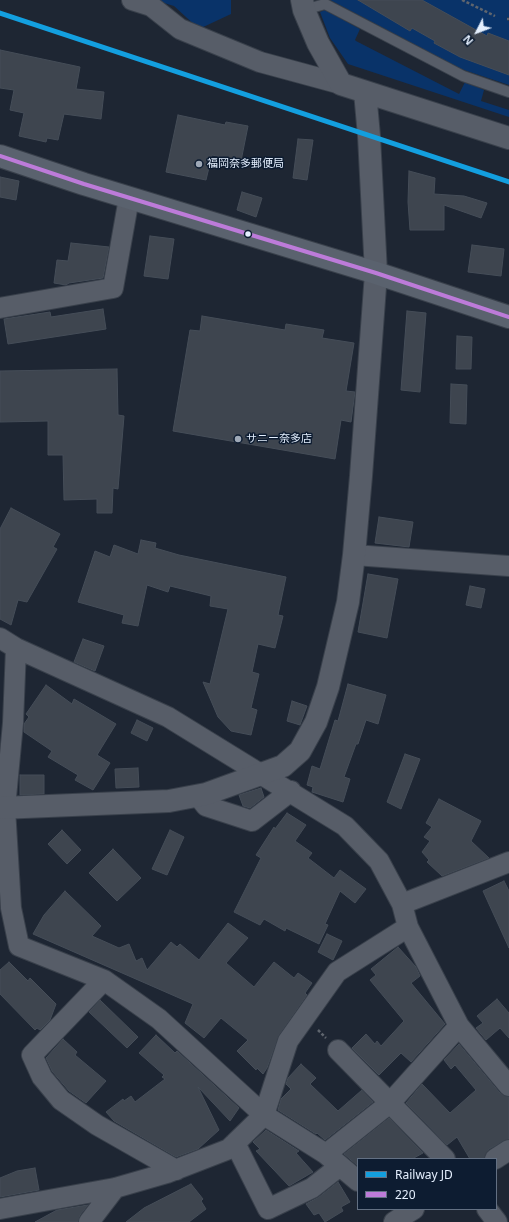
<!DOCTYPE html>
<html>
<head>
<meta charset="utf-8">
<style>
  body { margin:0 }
  #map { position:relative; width:509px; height:1222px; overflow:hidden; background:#1e2633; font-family:"Noto Sans",sans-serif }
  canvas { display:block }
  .legend { position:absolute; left:357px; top:1158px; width:140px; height:52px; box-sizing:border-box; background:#0d1c31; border:1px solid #637083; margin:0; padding:5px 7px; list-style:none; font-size:12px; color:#e4effe }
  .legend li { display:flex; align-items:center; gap:8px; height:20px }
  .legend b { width:20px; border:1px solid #637083 }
  .north { position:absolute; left:457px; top:12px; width:40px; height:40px; -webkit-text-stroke:3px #0d1c31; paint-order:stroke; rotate:228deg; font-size:11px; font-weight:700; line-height:16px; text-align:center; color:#e4effe }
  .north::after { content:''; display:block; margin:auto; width:14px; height:18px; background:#e4effe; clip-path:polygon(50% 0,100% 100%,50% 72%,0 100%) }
</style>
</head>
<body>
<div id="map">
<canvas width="509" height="1222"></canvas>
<ul class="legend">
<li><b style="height:5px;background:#139fdf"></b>Railway JD</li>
<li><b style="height:5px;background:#bd7bd9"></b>220</li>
</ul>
<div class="north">N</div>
</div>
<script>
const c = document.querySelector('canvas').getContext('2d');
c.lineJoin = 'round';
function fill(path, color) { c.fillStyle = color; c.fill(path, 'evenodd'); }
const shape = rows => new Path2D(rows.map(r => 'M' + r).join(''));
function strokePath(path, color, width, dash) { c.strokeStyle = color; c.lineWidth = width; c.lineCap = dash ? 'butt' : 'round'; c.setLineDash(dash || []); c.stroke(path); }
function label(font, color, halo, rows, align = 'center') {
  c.font = font + ' "Noto Sans","Noto Sans JP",sans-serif'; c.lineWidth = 3; c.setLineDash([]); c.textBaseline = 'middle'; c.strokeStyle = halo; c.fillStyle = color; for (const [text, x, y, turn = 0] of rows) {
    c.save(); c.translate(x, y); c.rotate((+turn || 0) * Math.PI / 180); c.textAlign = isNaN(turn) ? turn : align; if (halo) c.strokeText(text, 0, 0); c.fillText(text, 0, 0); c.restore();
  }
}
const green = shape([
  [154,0,231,0,231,14,199,29,174,6],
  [330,0,509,0,509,18,507,17,507,20,509,21,509,85,461,69],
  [325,10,360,29,355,40,356,41,459,94,465,82,484,90,481,101,509,110,509,117,348,64,330,38,320,12]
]);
const building = shape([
  [358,0,422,0,487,36,488,33,509,41,509,75,460,57,434,43,435,41,412,28,410,31,358,0],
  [0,50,80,67,76,89,104,92,101,119,64,114,58,140,47,138,46,142,19,136,24,113,10,110,14,90,0,88,0,50],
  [178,115,225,125,226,122,248,126,241,161,212,155,206,180,166,172,178,115],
  [298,139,313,140,307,180,293,178,298,139],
  [409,171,435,178,434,194,464,196,487,203,481,218,444,205,444,230,410,230,408,202,409,171],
  [0,177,19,181,16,200,0,197,0,177],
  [242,192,262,198,256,217,237,210,242,192],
  [150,236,174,239,168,279,144,276,150,236],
  [71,243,109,247,103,278,69,283,66,285,54,283,57,260,68,261,71,243],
  [472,245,504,249,501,276,468,272,472,245],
  [103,309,106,329,8,344,4,319,50,312,51,317,103,309],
  [407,311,426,313,420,392,401,390,407,311],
  [202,316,285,330,286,324,324,330,322,338,354,343,346,391,355,392,351,422,341,420,335,459,173,431,190,330,200,331,202,316],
  [457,336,472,337,471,369,456,369,457,336],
  [117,369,118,415,124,416,118,489,113,488,112,513,97,513,97,499,64,500,63,455,48,455,48,421,0,422,0,371,117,369],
  [451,384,467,385,466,424,450,423,451,384],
  [11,508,60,534,53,547,57,549,27,602,18,600,11,625,0,619,0,529,11,508],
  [379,517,413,522,409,547,375,543,379,517],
  [141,540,156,543,155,548,179,555,286,577,278,615,283,616,275,648,258,644,252,672,259,674,251,708,257,710,251,735,231,731,218,717,203,682,210,684,228,609,210,606,211,596,170,586,168,592,147,585,138,626,122,623,124,615,78,602,95,551,110,557,114,545,138,554,141,540],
  [368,574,398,579,387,638,358,632,368,574],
  [470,586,485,589,481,608,466,605,470,586],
  [83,639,104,646,95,671,74,662,83,639],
  [348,684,386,695,378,724,366,720,358,744,356,744,344,777,350,779,343,802,312,792,313,787,307,785,312,766,320,769,335,720,338,721,348,684],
  [46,685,72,704,74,699,116,724,97,755,110,763,93,790,75,780,78,775,48,757,52,751,24,732,24,724,29,717,26,714,46,685],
  [292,701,307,706,300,725,287,721,292,701],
  [137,720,153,728,147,741,131,733,137,720],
  [405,754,420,759,401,809,387,802,405,754],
  [138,768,139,787,116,788,115,769,138,768],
  [20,775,44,775,44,794,20,795,20,775],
  [261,788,264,797,250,808,243,806,239,795,261,788],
  [439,799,481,821,471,841,489,858,442,876,427,862,429,860,422,852,430,841,424,837,432,827,426,823,439,799],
  [287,813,306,825,295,841,312,853,308,858,334,878,340,870,366,889,355,903,340,891,325,924,328,925,319,944,286,928,285,931,264,919,260,925,234,912,261,858,256,855,274,827,275,829,287,813],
  [62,830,81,850,67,864,48,844,62,830],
  [170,830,184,837,167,875,152,869,170,830],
  [113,849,141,878,117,901,89,873,113,849],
  [504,881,509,891,509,948,483,891,504,881],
  [65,891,101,926,92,936,119,948,129,944,136,961,142,958,147,970,171,942,177,947,180,944,199,960,228,923,248,938,226,963,254,987,274,962,294,978,298,973,312,983,305,993,307,995,279,1035,267,1068,263,1074,257,1068,256,1070,237,1051,248,1040,221,1018,204,1038,185,1023,193,1004,33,934,44,915,65,891],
  [327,934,342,941,333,960,318,952,327,934],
  [398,947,416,967,420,976,411,983,445,1024,411,1062,401,1053,379,1075,352,1048,366,1034,375,1044,377,1041,381,1046,404,1021,370,980,376,975,371,969,398,947],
  [9,962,28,981,30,978,56,1004,50,1020,40,1030,37,1028,35,1030,0,994,0,970,9,962],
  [497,999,509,1013,509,1038,500,1028,486,1040,476,1028,483,1023,477,1016,497,999],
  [100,1000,138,1037,127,1048,89,1012,100,1000],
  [156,1035,175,1053,177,1051,239,1108,230,1121,198,1087,219,1130,198,1149,176,1157,114,1121,106,1112,123,1099,124,1101,131,1096,135,1102,165,1079,162,1077,164,1075,139,1053,156,1035],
  [63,1039,77,1052,75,1055,106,1081,86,1103,69,1091,52,1071,46,1058,63,1039],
  [459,1044,500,1093,509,1097,509,1139,489,1149,484,1159,470,1159,457,1137,447,1145,406,1103,422,1084,450,1113,476,1090,455,1065,451,1069,444,1060,459,1044],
  [301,1064,316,1078,310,1084,338,1111,362,1090,373,1102,325,1140,317,1133,316,1134,278,1110,281,1099,291,1089,286,1084,288,1078,301,1064],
  [389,1118,423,1153,412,1159,358,1159,358,1166,344,1154,389,1118],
  [266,1130,299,1151,296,1153,313,1172,289,1186,256,1151,260,1149,253,1142,266,1130],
  [35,1168,39,1190,0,1197,0,1178,17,1171,35,1168],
  [338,1182,350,1202,341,1207,343,1211,325,1222,319,1213,314,1215,306,1204,319,1197,338,1182],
  [191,1184,203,1199,201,1201,206,1209,189,1222,126,1222,144,1208,191,1184],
  [88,1205,80,1215,78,1222,35,1222,57,1210,88,1205]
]);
const path = shape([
  [462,0,495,16],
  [507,19,509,19],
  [318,1030,326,1038]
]);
const lane = shape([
  [304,10,325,4,463,76,509,92]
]);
const street = shape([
  [132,0,151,6,180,29,260,62,341,84],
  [0,308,113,288,129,198],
  [354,555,509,566],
  [0,638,16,648,168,717,345,826,379,861,402,904,408,927,459,1026,509,1086],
  [16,648,13,723,5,808,11,908,19,946,104,980,159,1019,264,1115,326,1154,358,1181],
  [198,796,206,806,252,821,291,791],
  [402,904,509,862],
  [104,980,32,1055,42,1077,61,1100,97,1125,176,1170],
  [338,1050,445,1159],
  [235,1143,268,1209,312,1188,340,1166],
  [326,1154,390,1103,459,1026],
  [495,1159,509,1150],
  [0,1209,115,1188,167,1173,229,1149,264,1115,288,1041,337,972,408,927],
  [487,1209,497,1222],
  [89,1222,115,1188],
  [394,1222,414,1209]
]);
const secondary = shape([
  [302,0,304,10,318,43,341,84,509,138],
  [0,808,169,801,206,794,283,766,300,751,316,722,328,687,348,602,354,555,361,476,376,273,369,136,365,92]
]);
const primary = shape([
  [0,156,84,184,376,273,509,317]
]);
const bus1 = shape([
  [0,156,84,184,376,273,509,317]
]);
const rail1 = shape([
  [0,13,509,182]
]);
const markers = [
  [199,164,4,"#9fa9b7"],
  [248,234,3.5,"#e4effe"],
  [238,439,4,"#9fa9b7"]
];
const poiNames = [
  ["福岡奈多郵便局",207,164],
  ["サニー奈多店",246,439]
];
fill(green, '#093369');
fill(building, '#3e454f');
strokePath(building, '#454d58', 1);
strokePath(lane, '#39404b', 12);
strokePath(street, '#39404b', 22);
strokePath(secondary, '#39404b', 24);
strokePath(primary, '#39404b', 24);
strokePath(path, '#5f656e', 2.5, [3, 2]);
strokePath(lane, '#575d68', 10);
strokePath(street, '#575d68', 20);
strokePath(secondary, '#575d68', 22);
strokePath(primary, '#5a626e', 22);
strokePath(bus1, '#bd7bd9', 4);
strokePath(rail1, '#139fdf', 5);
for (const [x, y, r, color] of markers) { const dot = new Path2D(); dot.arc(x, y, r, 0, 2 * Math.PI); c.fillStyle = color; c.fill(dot); strokePath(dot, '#0d1c31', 1.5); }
label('11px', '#e4effe', '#0d1c31', poiNames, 'left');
</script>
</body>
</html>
